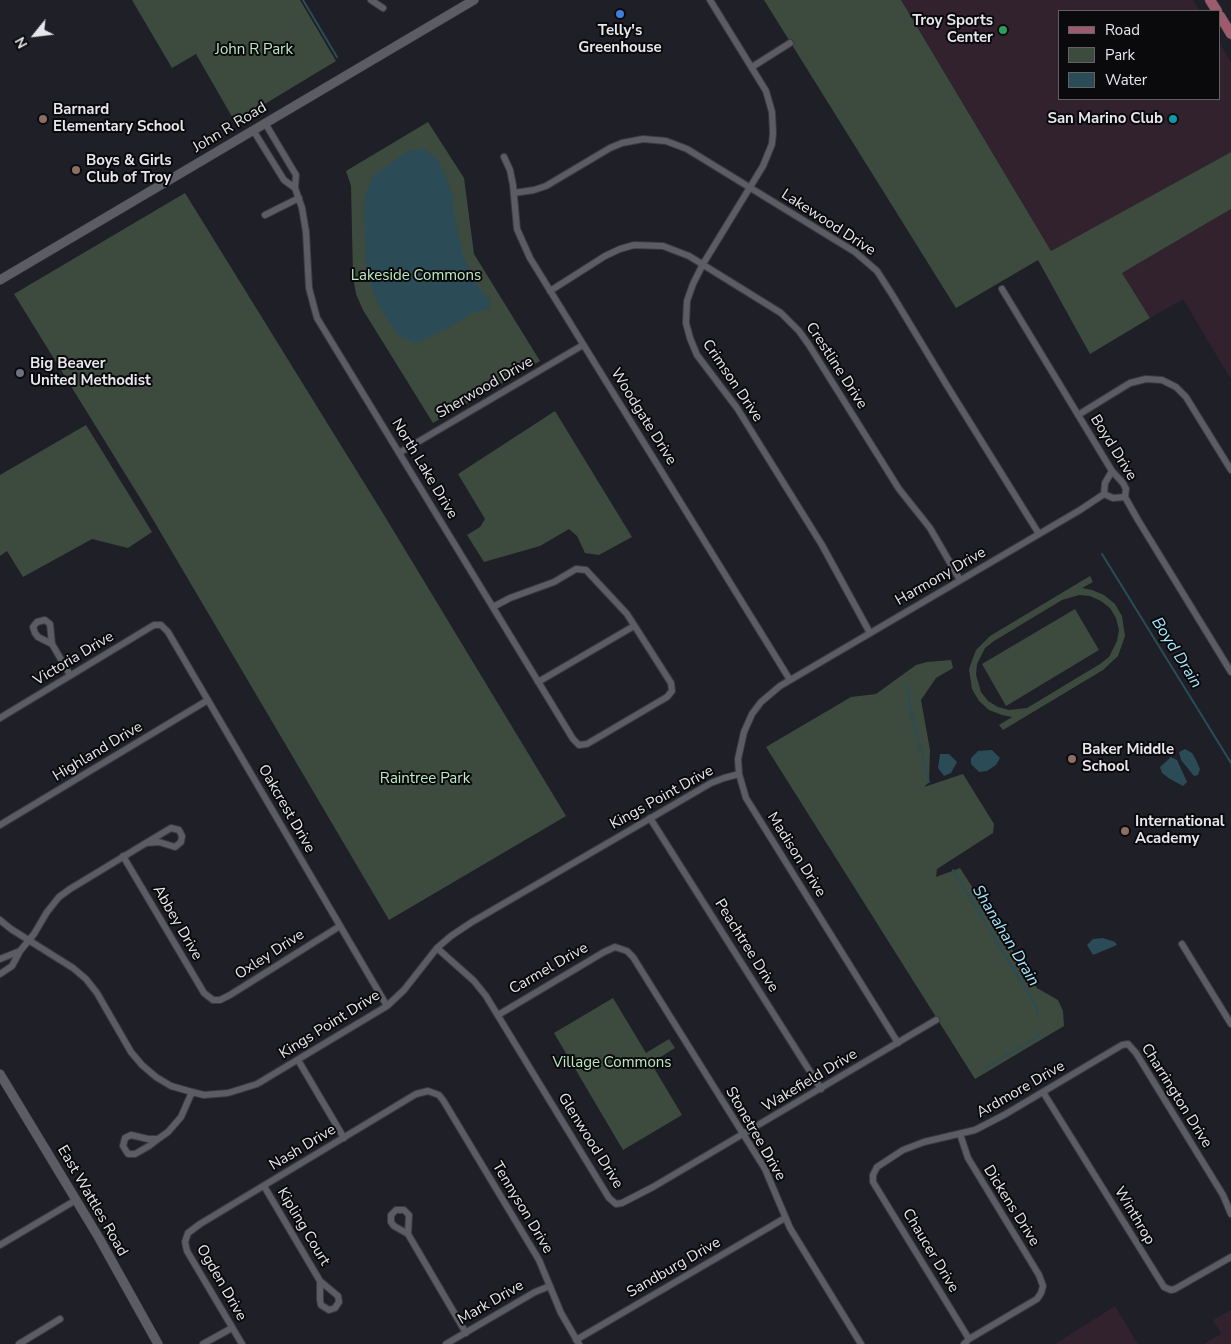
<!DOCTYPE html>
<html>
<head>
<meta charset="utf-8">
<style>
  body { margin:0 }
  #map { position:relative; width:1231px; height:1344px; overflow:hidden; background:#1f1f27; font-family:"Nunito Sans",sans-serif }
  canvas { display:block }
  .legend { position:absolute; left:1058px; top:10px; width:162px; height:90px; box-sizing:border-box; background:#0a0a0d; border:1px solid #626266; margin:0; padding:6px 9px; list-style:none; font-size:15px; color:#e6e6eb }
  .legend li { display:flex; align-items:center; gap:10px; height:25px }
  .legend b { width:25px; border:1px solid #626266 }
  .north { position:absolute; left:10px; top:10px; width:50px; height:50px; -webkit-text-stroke:4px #0a0a0d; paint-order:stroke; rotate:241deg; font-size:14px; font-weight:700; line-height:20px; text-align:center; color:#e6e6eb }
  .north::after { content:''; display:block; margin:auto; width:18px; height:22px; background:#e6e6eb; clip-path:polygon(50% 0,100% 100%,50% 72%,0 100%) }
</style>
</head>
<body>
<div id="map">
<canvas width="1231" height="1344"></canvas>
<ul class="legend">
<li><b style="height:6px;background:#9d5b6e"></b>Road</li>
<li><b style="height:14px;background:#3d4b3e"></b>Park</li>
<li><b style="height:14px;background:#2b4c56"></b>Water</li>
</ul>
<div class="north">N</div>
</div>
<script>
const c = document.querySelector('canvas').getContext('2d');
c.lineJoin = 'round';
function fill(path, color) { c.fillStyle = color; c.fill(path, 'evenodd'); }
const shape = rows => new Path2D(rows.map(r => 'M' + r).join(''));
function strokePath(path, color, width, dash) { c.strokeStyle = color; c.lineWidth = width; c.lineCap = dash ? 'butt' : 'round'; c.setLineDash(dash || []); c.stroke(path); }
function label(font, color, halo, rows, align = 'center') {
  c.font = font + ' "Nunito Sans",sans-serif'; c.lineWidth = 4; c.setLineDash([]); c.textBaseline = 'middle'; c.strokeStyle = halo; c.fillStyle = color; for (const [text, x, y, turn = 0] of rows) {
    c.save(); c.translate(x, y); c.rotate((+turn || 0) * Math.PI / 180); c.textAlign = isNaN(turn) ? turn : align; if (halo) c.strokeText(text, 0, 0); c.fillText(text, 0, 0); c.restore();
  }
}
const commercial = shape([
  [901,0,1193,0,1200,11,1060,11,1060,99,1220,99,1220,44,1231,62,1231,152,1051,251],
  [1231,209,1231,377,1230,378,1183,299,1150,318,1122,273],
  [1115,1306,1138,1344,1055,1344],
  [1231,1310,1231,1344,1204,1344,1221,1334,1213,1320]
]);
const green = shape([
  [132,0,300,0,336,61,235,122,196,54,172,68],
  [764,0,901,0,1051,251,1231,152,1231,209,1122,273,1150,318,1090,354,1038,260,956,308],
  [428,122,464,178,474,254,540,361,433,423,363,310,356,294,353,277,351,186,346,171],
  [185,193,384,515,566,816,389,920,145,506,14,294],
  [555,411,632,537,599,555,585,553,577,536,569,529,540,546,484,562,467,535,480,527,485,519,458,474],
  [86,425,152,532,128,548,92,539,23,577,7,551,0,556,0,475],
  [1090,576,1093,582,1082,588,1092,590,1104,595,1115,604,1122,616,1125,636,1118,656,1103,670,1003,730,999,725,1012,717,1002,715,989,710,979,701,972,689,969,669,976,650,990,636],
  [1079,595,1090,596,1101,601,1110,608,1116,618,1119,630,1117,641,1109,657,1100,664,1027,708,1009,710,998,707,988,701,981,692,976,675,977,664,985,648,994,641,1062,600],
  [1075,609,1099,650,1006,706,982,664],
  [951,660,953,668,936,678,921,700,930,750,929,782,924,787,963,774,994,824,993,833,937,869,936,877,960,868,1037,988,1058,1000,1063,1011,1064,1026,975,1079,766,747,851,697,876,694,916,665,927,662],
  [613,998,646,1053,669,1039,675,1048,651,1063,682,1115,623,1150,554,1033]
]);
const water = shape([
  [423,148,434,156,440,163,447,179,452,196,458,235,464,258,479,287,490,301,490,308,471,314,450,327,415,344,400,336,395,331,379,306,372,289,366,268,364,209,365,195,374,175,406,152],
  [1185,749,1192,753,1196,760,1200,769,1198,775,1194,776,1181,760,1179,752],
  [992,750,1000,758,996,765,987,771,979,772,971,764,971,758,978,751],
  [940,754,949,754,957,762,951,773,944,776,938,768],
  [1171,757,1177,760,1187,782,1183,786,1170,779,1162,773,1160,767],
  [1103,938,1115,942,1117,945,1093,955,1087,945,1093,939]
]);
const stream = shape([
  [303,0,337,57],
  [1102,554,1231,763],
  [906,684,911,712,929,782],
  [953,870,1036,1006,1038,1014],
  [983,1069,1039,1036,1040,1030]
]);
const minor = shape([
  [371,0,383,8],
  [710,0,766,91,772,112,773,133,772,144,763,166,703,264,693,284,687,301,686,323,690,338,697,355,737,408,822,545,870,633],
  [752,67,790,43],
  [265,123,296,175,295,188,302,208,306,232,309,288,317,318,573,739,579,745,587,744,667,697,672,691,671,683,627,614,586,570,576,569,554,582,510,598,493,607],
  [253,130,284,180,295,188],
  [504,157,510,170,513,185,517,229,530,258,790,680],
  [514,193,534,190,546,186,610,148,622,143,643,139,666,141,687,149,855,252,877,271,893,296,946,384,1039,534],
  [265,215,299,198],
  [1002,289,1112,471,1123,483,1126,489,1125,497,1138,520,1231,672],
  [550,291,605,256,620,249,634,245,663,246,689,256,781,313,799,331,809,345,899,489,930,528,960,580],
  [1078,415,1130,383,1146,379,1162,380,1176,387,1186,397,1231,470],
  [399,453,583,345],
  [1112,471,1105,483,1104,494,1113,498,1125,497],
  [52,644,38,637,35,633,33,627,37,622,45,620,50,624,52,644,70,675],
  [538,682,634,626],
  [0,718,154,625,161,625,168,632,192,673,387,1006],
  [650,818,821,1089],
  [0,825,208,700],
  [123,856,204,993,213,1000,220,1000,230,995,340,926],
  [0,920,11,929,73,968,86,979,97,993,131,1052,142,1065,156,1077,171,1086,192,1092,204,1095,228,1093,257,1084,387,1006,404,990,437,948,451,936,472,922,711,783,724,778,739,774],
  [1182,944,1231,1024],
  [437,948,474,981,486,996,609,1198,616,1204,622,1203,653,1187,936,1020],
  [0,959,20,951],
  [0,974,12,966,20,951,34,934,47,912,59,897,70,889,146,843,159,842,175,847,181,842,182,836,179,830,171,828,146,843],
  [498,1015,604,952,615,947,627,951,633,957,765,1169,790,1228,861,1344],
  [898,1043,746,798,739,774,738,759,744,732,752,714,761,702,780,686,1080,510,1104,494],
  [298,1060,344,1138],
  [1043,1092,1164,1287,1171,1290,1175,1289,1231,1257],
  [960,1134,968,1158,1039,1275,1043,1286,1041,1293,1037,1299,969,1339,964,1344],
  [158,1139,149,1146,135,1154,128,1154,123,1146,125,1138,131,1135,148,1139,158,1139,168,1132,181,1117,192,1092],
  [264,1186,320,1281,320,1300,321,1305,329,1310,335,1308,339,1302,338,1296,320,1281],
  [408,1234,394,1226,391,1222,391,1215,396,1210,404,1210,409,1215,408,1234,466,1333],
  [0,1245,76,1200],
  [969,1339,873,1182,873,1175,877,1167,903,1150,924,1142,975,1130,1004,1115,1122,1045,1128,1044,1136,1053,1223,1195,1231,1214],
  [576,1340,785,1218],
  [19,1344,60,1319],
  [203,1344,232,1328],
  [242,1344,187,1251,185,1242,188,1233,200,1224,416,1094,428,1091,439,1095,443,1100,539,1260,561,1313,579,1344],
  [446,1344,535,1292,550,1286]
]);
const secondary = shape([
  [0,280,474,0],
  [0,1074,99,1238,158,1344]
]);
const primary = shape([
  [1210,0,1217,11],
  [1220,16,1231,34]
]);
const markers = [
  [620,14,5,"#3f7fe0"],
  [1003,30,5,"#2e9e5b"],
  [43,119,5,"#8d6e63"],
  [1173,119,5,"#0f9aa8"],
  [76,170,5,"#8d6e63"],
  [20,373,5,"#6b7280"],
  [1072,759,5,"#8d6e63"],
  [1125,831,5,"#8d6e63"]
];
const poiNames = [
  ["Troy Sports",993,21,"right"],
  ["Center",993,38,"right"],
  ["Telly's",620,31,"center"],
  ["Greenhouse",620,48,"center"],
  ["Barnard",53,110],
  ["Elementary School",53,127],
  ["San Marino Club",1163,119,"right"],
  ["Boys & Girls",86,161],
  ["Club of Troy",86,178],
  ["Big Beaver",30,364],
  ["United Methodist",30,381],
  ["Baker Middle",1082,750],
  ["School",1082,767],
  ["International",1135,822],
  ["Academy",1135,839]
];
const parkNames = [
  ["John R Park",254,50],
  ["Lakeside Commons",416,276],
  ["Raintree Park",425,779],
  ["Village Commons",612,1063]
];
const streetNames = [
  ["John R Road",230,128,-31],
  ["Lakewood Drive",828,223,33],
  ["Crestline Drive",836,366,57],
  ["Crimson Drive",732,381,56],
  ["Sherwood Drive",485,388,-30],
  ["Woodgate Drive",643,417,58],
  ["Boyd Drive",1113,448,58],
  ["North Lake Drive",424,469,59],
  ["Harmony Drive",941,577,-30],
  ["Victoria Drive",74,659,-31],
  ["Highland Drive",98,752,-31],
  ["Kings Point Drive",662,798,-29],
  ["Oakcrest Drive",286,809,60],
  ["Madison Drive",796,855,58],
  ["Abbey Drive",177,923,60],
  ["Peachtree Drive",746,946,58],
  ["Oxley Drive",270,955,-33],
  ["Carmel Drive",549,969,-30],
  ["Kings Point Drive",330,1025,-32],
  ["Wakefield Drive",810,1081,-31],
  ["Ardmore Drive",1021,1090,-30],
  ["Charrington Drive",1176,1096,58],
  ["Stonetree Drive",755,1134,60],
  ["Glenwood Drive",590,1141,58],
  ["Nash Drive",303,1148,-31],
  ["East Wattles Road",92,1201,60],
  ["Dickens Drive",1011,1206,58],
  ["Tennyson Drive",522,1208,59],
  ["Winthrop",1134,1216,59],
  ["Kipling Court",303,1227,59],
  ["Chaucer Drive",930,1251,59],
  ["Sandburg Drive",674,1268,-30],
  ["Ogden Drive",221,1283,60],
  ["Mark Drive",491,1303,-30]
];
const waterNames = [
  ["Boyd Drain",1176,653,58],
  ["Shanahan Drain",1005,936,59]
];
fill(commercial, '#31222d');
fill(green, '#3d4b3e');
fill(water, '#2b4c56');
strokePath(stream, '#2b4c56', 2);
strokePath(minor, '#3a3a40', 8);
strokePath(secondary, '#3a3a40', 10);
strokePath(primary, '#3a3a40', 11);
strokePath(minor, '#5c5c65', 6);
strokePath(secondary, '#5c5c65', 9);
strokePath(primary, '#9d5b6e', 10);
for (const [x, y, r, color] of markers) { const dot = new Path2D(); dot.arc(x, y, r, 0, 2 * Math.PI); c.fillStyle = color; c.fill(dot); strokePath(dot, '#0a0a0d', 2); }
label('bold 15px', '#e6e6eb', '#0a0a0d', poiNames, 'left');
label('15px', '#bce9c1', '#0a0a0d', parkNames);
label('15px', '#e6e6eb', '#0a0a0d', streetNames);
label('italic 16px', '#a6e8fd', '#0a0a0d', waterNames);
</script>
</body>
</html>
